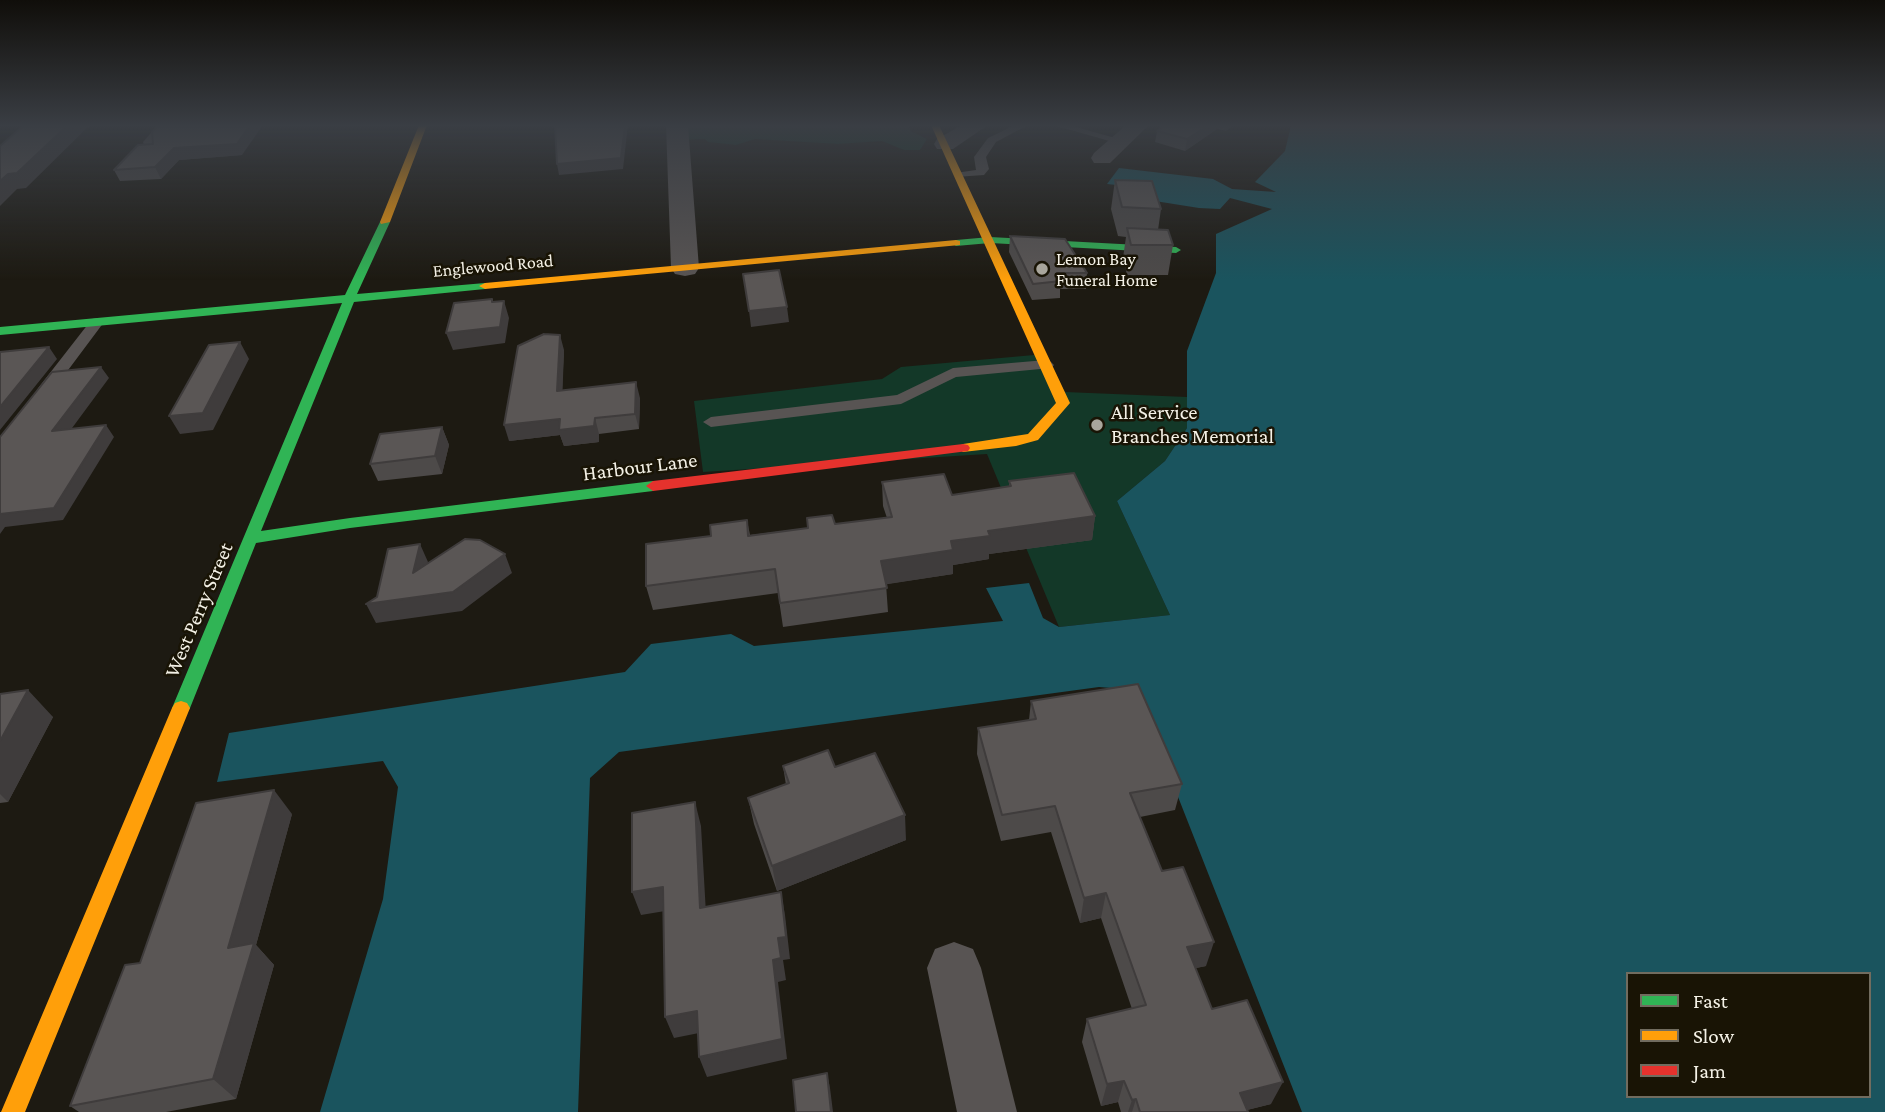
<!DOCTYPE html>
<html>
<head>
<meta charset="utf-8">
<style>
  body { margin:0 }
  #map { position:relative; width:1885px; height:1112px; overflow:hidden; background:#1d1a12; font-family:"Crimson Pro",serif }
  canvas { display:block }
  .legend { position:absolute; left:1626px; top:972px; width:245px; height:126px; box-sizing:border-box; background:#191405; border:2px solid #716c5f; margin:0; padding:9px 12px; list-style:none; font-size:21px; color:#f4f1e6 }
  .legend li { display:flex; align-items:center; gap:14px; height:35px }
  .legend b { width:35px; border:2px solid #716c5f }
</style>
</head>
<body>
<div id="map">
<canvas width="1885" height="1112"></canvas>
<ul class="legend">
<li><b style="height:9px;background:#30b455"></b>Fast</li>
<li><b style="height:9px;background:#ff9f0a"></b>Slow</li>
<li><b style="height:9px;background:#e5322d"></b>Jam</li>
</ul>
</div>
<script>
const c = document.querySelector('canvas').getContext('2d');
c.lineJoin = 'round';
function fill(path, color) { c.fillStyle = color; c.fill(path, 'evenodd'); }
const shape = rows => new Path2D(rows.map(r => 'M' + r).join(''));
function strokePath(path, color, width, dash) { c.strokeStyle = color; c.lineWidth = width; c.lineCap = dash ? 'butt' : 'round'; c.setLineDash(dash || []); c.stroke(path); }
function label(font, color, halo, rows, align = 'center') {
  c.font = font + ' "Crimson Pro",serif'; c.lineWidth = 5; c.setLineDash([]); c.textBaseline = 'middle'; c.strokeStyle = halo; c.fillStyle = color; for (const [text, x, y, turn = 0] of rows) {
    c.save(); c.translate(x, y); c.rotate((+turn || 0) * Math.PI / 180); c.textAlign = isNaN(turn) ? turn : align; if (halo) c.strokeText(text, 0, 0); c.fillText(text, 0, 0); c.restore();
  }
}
const green = shape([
  [681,125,908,125,911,131,927,139,920,150,904,150,882,141,838,144,755,139,736,145,708,142,705,139,681,140],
  [1045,354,1065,392,1187,397,1187,428,1165,461,1117,501,1170,615,1059,627,987,454,703,472,694,401,882,379,901,367]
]);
const water = shape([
  [1291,125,1885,125,1885,1112,1302,1112,1136,690,1099,687,619,752,590,778,578,1112,320,1112,383,899,398,787,383,761,217,782,229,733,625,672,651,644,731,634,754,646,1003,621,986,588,1029,583,1043,618,1059,627,1170,615,1117,501,1165,461,1187,428,1187,351,1216,273,1216,234,1272,209,1230,198,1220,209,1199,208,1117,195,1116,185,1107,184,1119,168,1213,179,1232,189,1276,192,1255,182,1285,151],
  [1628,974,1869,974,1869,1096,1628,1096]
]);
const lane = shape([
  [158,125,168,125,155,142,157,154,147,156,143,142,158,125],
  [1015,125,1028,125,996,142,986,157,989,169,984,175,955,177,955,173,976,170,974,157,988,138,1015,125],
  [1053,125,1069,125,1126,141,1120,144,1053,125],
  [97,318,104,322,51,393,39,393,37,390,39,387,92,319,97,318],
  [1046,360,1051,362,1054,365,1051,368,956,377,901,404,711,427,703,422,711,417,897,395,953,368,1046,360]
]);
const street = shape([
  [666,125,688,125,699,268,695,274,685,276,675,274,671,268,666,125],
  [962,125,988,125,953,149,937,149,934,144,937,139,962,125],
  [1126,125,1149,125,1110,163,1094,163,1091,158,1094,153,1126,125],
  [954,942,973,949,981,968,1017,1112,957,1112,927,968,935,949,954,942]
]);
const fast = shape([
  [385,219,390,222,357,294,485,283,491,286,485,289,354,302,261,531,350,518,653,481,660,486,653,491,350,528,256,543,190,708,187,713,181,715,175,713,172,708,342,303,0,335,0,327,345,295,380,222,385,219],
  [990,237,1176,247,1181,250,1176,253,990,243,956,246,951,243,956,240,990,237]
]);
const slow = shape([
  [419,125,427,125,390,222,381,224,380,222,419,125],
  [931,125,939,125,1070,403,1038,440,1016,446,963,452,956,448,963,444,1028,434,1056,403,931,125],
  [956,240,960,241,960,245,485,289,479,286,485,283,956,240],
  [181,701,187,703,190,708,25,1112,1,1112,172,708,175,703,181,701]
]);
const jam = shape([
  [963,444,968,445,970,448,968,451,653,491,646,486,653,481,963,444]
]);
const wall = shape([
  [1164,125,1233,125,1226,131,1217,129,1185,151,1155,142,1157,131],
  [138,145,242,155,179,160,161,179,120,181,114,170],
  [1115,180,1161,209,1158,230,1173,245,1168,275,1127,275,1123,258,1126,237,1118,236,1111,209],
  [1010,236,1087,273,1086,289,1060,289,1060,298,1032,300,1009,252],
  [564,350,562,390,640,398,639,429,599,434,599,442,564,446,560,435,509,441],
  [442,427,449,445,442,474,378,481,370,464],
  [1009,481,1095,516,1092,540,989,554,989,559,953,565,953,574,886,584,888,612,783,627,778,593,653,610,646,586,747,520,750,535,887,518,883,506,882,482,952,495,1009,487],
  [0,694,53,717,8,802,0,803],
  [1031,701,1182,784,1175,810,1140,817,1162,871,1206,966,1195,968,1212,1009,1271,1104,1247,1110,1248,1112,1121,1112,1118,1102,1101,1106,1082,1042,1087,1019,1132,1009,1101,918,1080,923,1051,832,1001,841,977,754,978,728,1029,720],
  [783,766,835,767,906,840,777,891,754,824,748,798,786,785],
  [292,814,256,945,274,965,236,1099,166,1112,79,1112,70,1106,140,963]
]);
const shadedWall = shape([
  [68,125,90,125,26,188,17,189,0,206,0,181],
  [250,125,263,125,242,155,179,160,161,179,155,167,174,148],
  [625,125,628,125,623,169,559,175,557,164],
  [1209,125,1218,125,1217,129,1185,151,1187,139],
  [1228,125,1233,125,1226,131],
  [504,301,509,318,505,343,453,350,446,333],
  [787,307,789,322,751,327,749,311],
  [560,335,564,350,562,406,557,391],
  [240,342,249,359,213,430,180,434,169,416],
  [49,347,57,359,0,430,0,407],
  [101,367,109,378,61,443,52,431],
  [636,382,640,398,639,429,635,414],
  [595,418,599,434,599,442,564,446,560,435,509,441,504,425,560,419],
  [106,425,114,437,63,520,5,527,0,534,0,514],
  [442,427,449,445,442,474,435,456],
  [1095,516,1092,540,989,554,989,559,953,565,953,574,882,585,881,561,988,531],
  [420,544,428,562,422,591,413,573],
  [505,554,512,573,462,611,376,623,366,604],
  [28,690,53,717,8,802,0,794,0,741],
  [274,790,292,814,256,945,274,965,236,1099,213,1079,228,948],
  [695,802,701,826,707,931,700,908],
  [905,815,906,840,777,891,772,866],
  [663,887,671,910,641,915,632,892],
  [781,892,785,915,790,959,783,960,786,980,778,982,787,1059,707,1077,699,1057,773,960,778,938],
  [1106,893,1101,918,1080,923,1084,898],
  [1214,942,1206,966,1179,972,1187,947],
  [697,1011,704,1032,674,1038,665,1017],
  [827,1073,830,1088,833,1112,831,1112],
  [1124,1081,1118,1102,1101,1106,1107,1084],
  [1283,1082,1271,1104,1239,1112,1240,1093],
  [1136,1099,1132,1112,1128,1112,1132,1100]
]);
const building = shape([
  [24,125,68,125,17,173,8,174,0,181,0,146,24,125],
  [159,125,250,125,237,144,174,148,155,167,114,170,138,145,153,144,152,132,159,125],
  [555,125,625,125,621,158,557,164,555,125],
  [1164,125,1209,125,1187,139,1157,131,1164,125],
  [1115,180,1152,181,1161,209,1122,207,1115,180],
  [1127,228,1168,230,1173,245,1131,245,1127,228],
  [1010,236,1065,239,1087,273,1057,273,1061,281,1033,284,1010,236],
  [779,270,787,307,749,311,743,274,779,270],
  [492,299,492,302,504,301,500,327,446,333,454,303,492,299],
  [544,334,560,335,557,391,636,382,635,414,595,418,594,426,559,430,560,419,504,425,518,346,544,334],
  [240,342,203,413,169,416,209,345,240,342],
  [49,347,0,407,0,352,49,347],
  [101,367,52,431,106,425,54,508,0,514,0,437,52,372,101,367],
  [442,427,435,456,370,464,380,434,442,427],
  [1074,473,1095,516,988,531,990,536,951,541,953,550,881,561,887,588,780,603,775,569,646,586,646,544,711,536,710,525,747,520,748,536,808,528,807,518,832,515,835,524,892,517,882,482,944,474,952,495,1011,486,1009,481,1074,473],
  [465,539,480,540,505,554,453,592,366,604,377,597,388,549,420,544,413,573,465,539],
  [1138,684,1182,784,1130,793,1162,871,1183,867,1214,942,1187,947,1212,1009,1247,1000,1283,1082,1240,1093,1248,1112,1140,1112,1136,1099,1132,1100,1124,1081,1107,1084,1087,1019,1146,1005,1106,893,1084,898,1055,806,1002,815,978,728,1036,719,1031,701,1138,684],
  [28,690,0,741,0,694,28,690],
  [828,750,835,767,875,753,905,815,772,866,748,798,789,783,783,766,828,750],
  [274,790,228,948,254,943,213,1079,70,1106,125,965,140,963,196,803,274,790],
  [695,802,700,908,781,892,786,937,778,938,781,958,773,960,782,1039,699,1057,697,1011,665,1017,663,887,632,892,632,813,695,802],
  [827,1073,831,1112,796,1112,793,1080,827,1073]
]);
const markers = [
  [1042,269,7,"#a9a69c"],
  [1097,425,7,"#a9a69c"]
];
const farPoinames = [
  ["Lemon Bay",1056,259],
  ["Funeral Home",1056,280]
];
const farStreetnames = [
  ["Englewood Road",493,266,-5]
];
const poiNames = [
  ["All Service",1111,413],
  ["Branches Memorial",1111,437]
];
const streetNames = [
  ["Harbour Lane",640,467,-7],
  ["West Perry Street",199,610,-67]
];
fill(green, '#133828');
fill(water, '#1a545e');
fill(lane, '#585453');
fill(street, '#585453');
fill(fast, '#30b455');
fill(slow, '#ff9f0a');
fill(jam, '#e5322d');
fill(wall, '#4d4a49');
fill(shadedWall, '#3f3c3c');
fill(building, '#5a5655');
strokePath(building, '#3f3c3c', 2);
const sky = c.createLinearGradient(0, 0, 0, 280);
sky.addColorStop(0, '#100e0a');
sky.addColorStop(0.45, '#3a3e44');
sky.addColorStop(1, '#3a3e4400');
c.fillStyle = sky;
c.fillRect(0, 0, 1885, 280);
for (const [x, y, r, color] of markers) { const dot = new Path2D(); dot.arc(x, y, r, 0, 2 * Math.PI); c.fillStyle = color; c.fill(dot); strokePath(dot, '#191405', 2.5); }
label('18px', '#f4f1e6', '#191405', farPoinames, 'left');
label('18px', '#f4f1e6', '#191405', farStreetnames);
label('21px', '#f4f1e6', '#191405', poiNames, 'left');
label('21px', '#f4f1e6', '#191405', streetNames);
</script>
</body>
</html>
